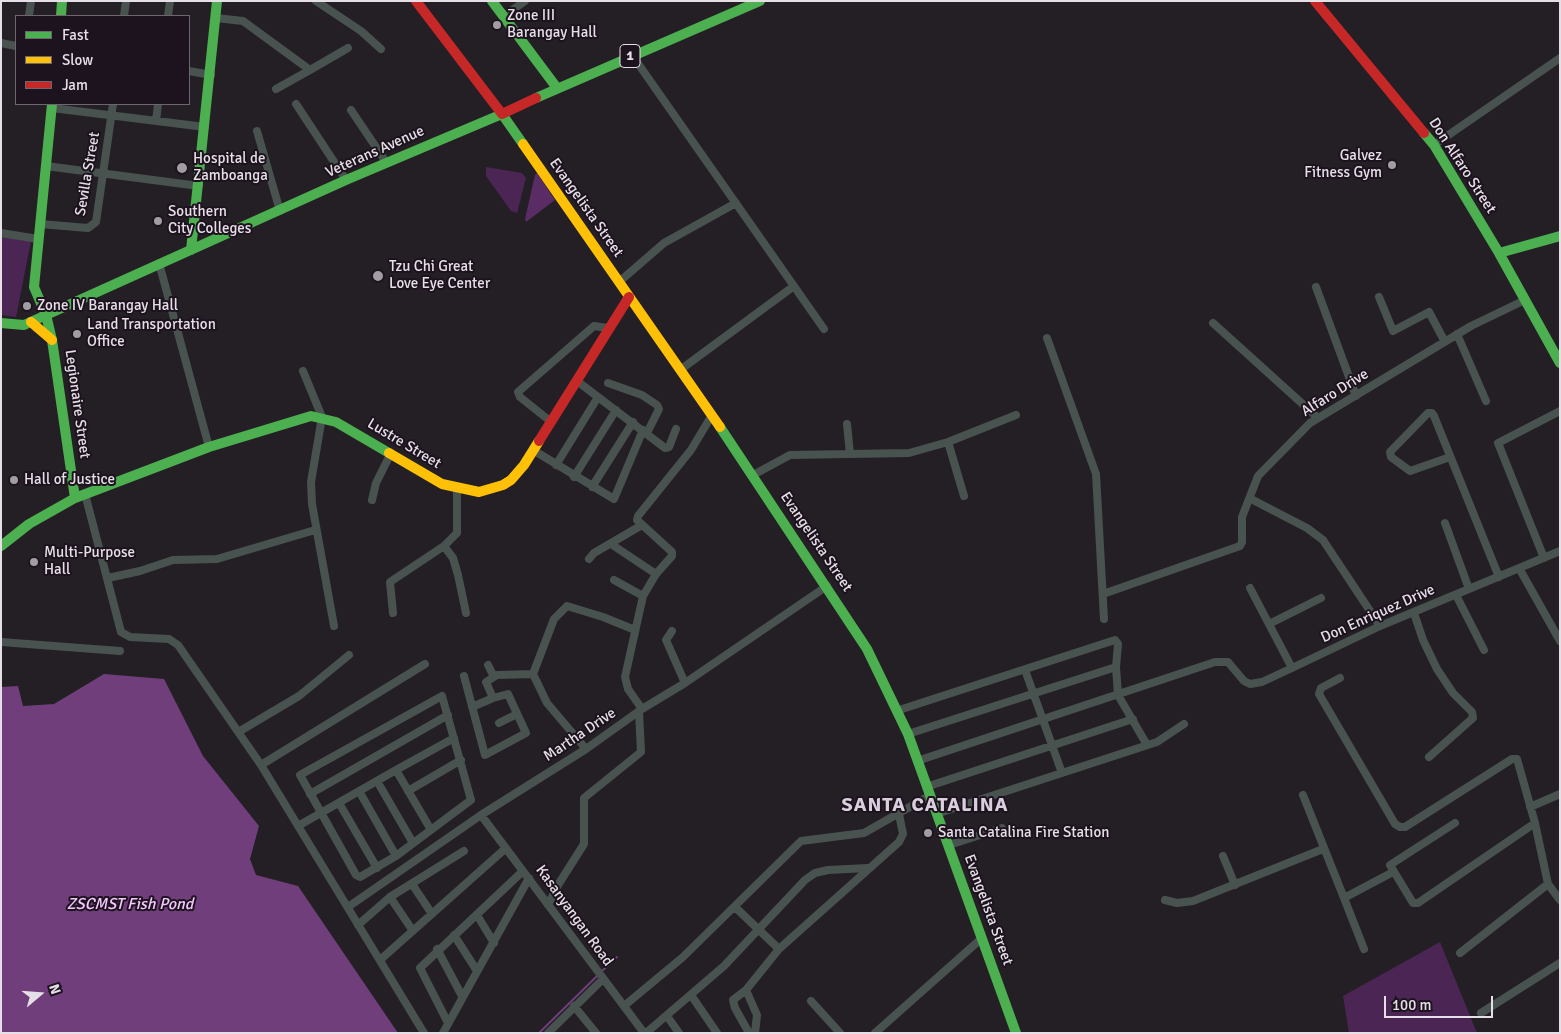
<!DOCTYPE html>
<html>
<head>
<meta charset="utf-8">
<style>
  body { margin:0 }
  #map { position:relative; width:1561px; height:1034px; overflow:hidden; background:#241f25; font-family:Signika,sans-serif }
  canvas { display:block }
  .frame { position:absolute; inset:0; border:2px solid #e6dfe7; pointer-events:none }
  .legend { position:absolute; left:15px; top:15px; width:175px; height:90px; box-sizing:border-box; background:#1d131f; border:1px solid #6d656f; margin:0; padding:6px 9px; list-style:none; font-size:15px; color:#e6dfe7 }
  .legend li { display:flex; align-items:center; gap:10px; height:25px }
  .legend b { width:25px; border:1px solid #6d656f }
  .north { position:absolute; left:15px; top:969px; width:50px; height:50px; -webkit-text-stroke:4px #1d131f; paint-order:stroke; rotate:72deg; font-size:14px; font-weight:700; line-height:20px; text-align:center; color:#e6dfe7 }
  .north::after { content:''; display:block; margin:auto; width:18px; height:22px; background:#e6dfe7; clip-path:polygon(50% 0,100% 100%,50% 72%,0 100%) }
  .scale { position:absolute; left:1384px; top:996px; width:109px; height:22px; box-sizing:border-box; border:2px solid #e6dfe7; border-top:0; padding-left:6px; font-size:15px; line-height:18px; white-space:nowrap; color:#e6dfe7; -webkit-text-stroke:4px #1d131f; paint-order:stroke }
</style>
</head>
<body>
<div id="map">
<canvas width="1561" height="1034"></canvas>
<div class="frame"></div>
<ul class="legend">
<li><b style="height:6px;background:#4caf50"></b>Fast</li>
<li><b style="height:6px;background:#ffc107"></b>Slow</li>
<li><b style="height:6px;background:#c62828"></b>Jam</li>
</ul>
<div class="north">N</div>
<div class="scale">100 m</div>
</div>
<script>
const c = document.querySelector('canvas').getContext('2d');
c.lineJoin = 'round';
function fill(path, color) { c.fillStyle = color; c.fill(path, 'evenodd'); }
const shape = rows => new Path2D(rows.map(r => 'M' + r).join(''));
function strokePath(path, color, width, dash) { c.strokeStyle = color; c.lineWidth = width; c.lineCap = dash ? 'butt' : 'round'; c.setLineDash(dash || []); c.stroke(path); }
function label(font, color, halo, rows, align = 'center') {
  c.font = font + ' Signika,sans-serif'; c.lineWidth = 4; c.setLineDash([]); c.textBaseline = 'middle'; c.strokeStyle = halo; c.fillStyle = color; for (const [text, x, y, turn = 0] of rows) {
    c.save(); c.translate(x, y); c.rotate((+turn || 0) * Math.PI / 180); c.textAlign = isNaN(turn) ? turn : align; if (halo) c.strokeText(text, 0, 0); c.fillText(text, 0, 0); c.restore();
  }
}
const green = shape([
  [486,167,522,173,526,178,517,213,511,211,486,176],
  [1,235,31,241,16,317,1,315],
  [1440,942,1477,1033,1349,1033,1343,996]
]);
const forest = shape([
  [537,173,555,200,526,222,525,219,535,175]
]);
const water = shape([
  [104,674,164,679,203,756,259,826,250,859,256,875,298,886,398,1033,1,1033,1,687,18,686,23,706,54,704]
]);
const stream = shape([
  [603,970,617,957],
  [539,1033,597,976]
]);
const street = shape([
  [316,1,361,31,381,49],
  [29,16,31,1],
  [124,16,126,1],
  [168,16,170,1],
  [504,16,525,1],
  [216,18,243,21,310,70,348,48],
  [1,43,16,46],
  [632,55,824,329],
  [189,71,211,75],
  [276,89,310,70],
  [296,104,346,180],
  [52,108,205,127],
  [351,110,386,162],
  [156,121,158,104],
  [257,131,280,211],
  [1434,145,1560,58],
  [46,166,199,186],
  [40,224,88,228,96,222,113,104],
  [1,233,38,239],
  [159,263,209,447],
  [619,282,664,243,736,203],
  [1316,287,1356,396],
  [1379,297,1393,331,1429,312,1445,342],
  [1213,323,1317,417],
  [1457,334,1486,401],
  [1047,338,1096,474,1104,619],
  [680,370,794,286],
  [303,371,322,417,311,482,312,504,334,626],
  [577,381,665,448,669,447,676,429],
  [608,383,642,395,657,405,659,409,647,433],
  [550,421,520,397,518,392,594,326,608,328],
  [847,424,850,454],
  [948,442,964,496],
  [533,450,614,499,643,430],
  [1450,457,1410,471,1391,457,1390,452,1428,413,1432,413,1434,416,1499,577],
  [556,465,598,397],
  [753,475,790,455,909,453,948,442,1016,415],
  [574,477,616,410],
  [592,487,633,422],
  [85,494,121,632,130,637,169,639,178,645,261,765,424,1033],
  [1251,499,1307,528,1323,540,1380,626],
  [372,500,376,483,390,455],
  [1445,523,1469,589],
  [611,544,656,574,672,556,672,552,637,520,638,516,691,450,712,415],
  [444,546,453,558,458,575,466,613],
  [1544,558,1498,443,1560,411],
  [589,559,594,553,642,525],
  [1519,568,1560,641],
  [108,578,140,571,173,560,217,559,315,530],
  [614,580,643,596],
  [1250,588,1292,668,1380,626,1560,551],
  [1103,594,1240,546,1242,542,1242,517,1258,476,1310,423,1471,326,1525,300],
  [1456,595,1484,650],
  [393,613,390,582,444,546,457,533,457,489],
  [1414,613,1423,640,1437,669,1453,693,1472,712,1473,718,1429,757],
  [1269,624,1321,598],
  [672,631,666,640,685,683],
  [1,642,120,651],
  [488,665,494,677],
  [1025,670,1062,773],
  [533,674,547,703,586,749],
  [464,676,485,755,526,733,508,694,493,698],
  [1340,678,1321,688,1319,694,1395,824,1400,827,1405,827,1512,759,1517,759,1535,823,1548,884],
  [442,696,471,800,396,856,360,877,356,875,300,775,442,696],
  [472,707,493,698,486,682,497,675,533,674,554,619,567,606,603,617,635,630],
  [642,709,628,689,625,677,643,596,656,574],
  [896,711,1115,640,1118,644,1116,667,1118,695,1147,745],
  [499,723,517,714],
  [240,731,299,696,349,655],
  [908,734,1116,667],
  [917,761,1215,662,1228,662,1244,681,1250,684,1262,682,1292,668],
  [261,765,425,664],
  [396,770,454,738],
  [377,781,413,843],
  [926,787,1133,719],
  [359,791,396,856],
  [408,791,461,760],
  [310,794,448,715],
  [1303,795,1344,898,1393,872],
  [339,803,377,868],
  [1530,807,1560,794],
  [936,814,1157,742,1184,724],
  [481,815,644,1033],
  [1455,823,1390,865,1413,903,1418,903,1535,823],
  [298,826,396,770,431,830],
  [949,845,1002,828],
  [1223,856,1235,885],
  [412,884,432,914],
  [390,897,413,931],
  [1344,898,1364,949],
  [1165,900,1177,903,1193,901,1323,849],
  [548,905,558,885,584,844,584,798,641,752,639,711],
  [348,907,481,815,586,749,642,709,685,683,827,586],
  [735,907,779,949],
  [477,915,494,943],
  [358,925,390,897,464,851],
  [454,935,477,971],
  [437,949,462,996],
  [1460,953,1548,884,1560,900],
  [380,960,506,848],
  [746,990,757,1015,755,1033],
  [691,995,717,1033],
  [811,1001,840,1033],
  [574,1006,596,1033],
  [624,1006,683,957,801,841,864,833,929,796],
  [1481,1013,1560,963],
  [667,1016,679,1033],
  [448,1023,420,968,523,871],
  [443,1033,529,878],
  [548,1033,603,979],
  [646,1033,724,966,805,880,815,873,828,870,868,868],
  [749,1033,735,1008,733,1000,746,990,779,949,899,842,903,834,899,814],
  [875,1033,982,938]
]);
const fast = shape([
  [492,1,557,88],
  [61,16,62,1],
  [536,98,760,1],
  [52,104,34,287,46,315,52,340,75,498],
  [1424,133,1434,145,1499,253,1560,363],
  [191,250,217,1],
  [1499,253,1560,236],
  [1,323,24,325,346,180,502,114,523,144],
  [720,427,867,649,908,734,1016,1033],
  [1,546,29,524,75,498,209,447,311,416,336,422,389,453]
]);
const slow = shape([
  [523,144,720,427],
  [31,322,52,340],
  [389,453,442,484,479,492,503,485,511,480,524,465,539,441]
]);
const jam = shape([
  [416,1,502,114,536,98],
  [1315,1,1424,133],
  [539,441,629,297]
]);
const markers = [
  [497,25,5,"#a29ca3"],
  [1392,165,5,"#a29ca3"],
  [182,168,6,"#a29ca3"],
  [158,221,5,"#a29ca3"],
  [378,276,6,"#a29ca3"],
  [27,306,5,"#a29ca3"],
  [77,334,5,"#a29ca3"],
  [14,480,5,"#a29ca3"],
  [34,562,5,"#a29ca3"],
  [928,833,5,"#a29ca3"]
];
const shields = [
  [630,56,20]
];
const shieldNames = [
  ["1",630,56]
];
const poiNames = [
  ["Zone III",507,16],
  ["Barangay Hall",507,33],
  ["Galvez",1382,156,"right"],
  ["Fitness Gym",1382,173,"right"],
  ["Hospital de",193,159],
  ["Zamboanga",193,176],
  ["Southern",168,212],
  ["City Colleges",168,229],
  ["Tzu Chi Great",389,267],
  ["Love Eye Center",389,284],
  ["Zone IV Barangay Hall",37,306],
  ["Land Transportation",87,325],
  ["Office",87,342],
  ["Hall of Justice",24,480],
  ["Multi-Purpose",44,553],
  ["Hall",44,570],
  ["Santa Catalina Fire Station",938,833]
];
const streetNames = [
  ["Veterans Avenue",375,152,-24],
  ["Don Alfaro Street",1462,166,57],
  ["Sevilla Street",88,174,-80],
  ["Evangelista Street",586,208,55],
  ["Alfaro Drive",1335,393,-32],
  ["Legionaire Street",77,404,82],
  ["Lustre Street",404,444,31],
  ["Evangelista Street",816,542,56],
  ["Don Enriquez Drive",1378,614,-24],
  ["Martha Drive",580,735,-34],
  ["Evangelista Street",988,910,70],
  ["Kasanyangan Road",574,916,54]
];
const waterNames = [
  ["ZSCMST Fish Pond",130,905]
];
const districtNames = [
  ["SANTA CATALINA",925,806]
];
fill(green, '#4b2554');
fill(forest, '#5a2c65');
fill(water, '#703e7b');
strokePath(stream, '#703e7b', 2);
strokePath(street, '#485350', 8);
strokePath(fast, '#4caf50', 10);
strokePath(slow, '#ffc107', 10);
strokePath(jam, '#c62828', 10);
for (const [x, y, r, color] of markers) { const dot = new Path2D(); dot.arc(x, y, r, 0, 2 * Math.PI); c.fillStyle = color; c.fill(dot); strokePath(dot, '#1d131f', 2); }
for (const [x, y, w] of shields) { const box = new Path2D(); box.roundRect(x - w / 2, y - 11.5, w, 23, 4); c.fillStyle = '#1d131f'; c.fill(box); strokePath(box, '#e6dfe7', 1); }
label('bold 14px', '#e6dfe7', null, shieldNames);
label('15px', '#e6dfe7', '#1d131f', poiNames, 'left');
label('15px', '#e6dfe7', '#1d131f', streetNames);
label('italic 16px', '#f4c7fe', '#1d131f', waterNames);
c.letterSpacing = '1px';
label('bold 20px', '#dbcede', '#1d131f', districtNames);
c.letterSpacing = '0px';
</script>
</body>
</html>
